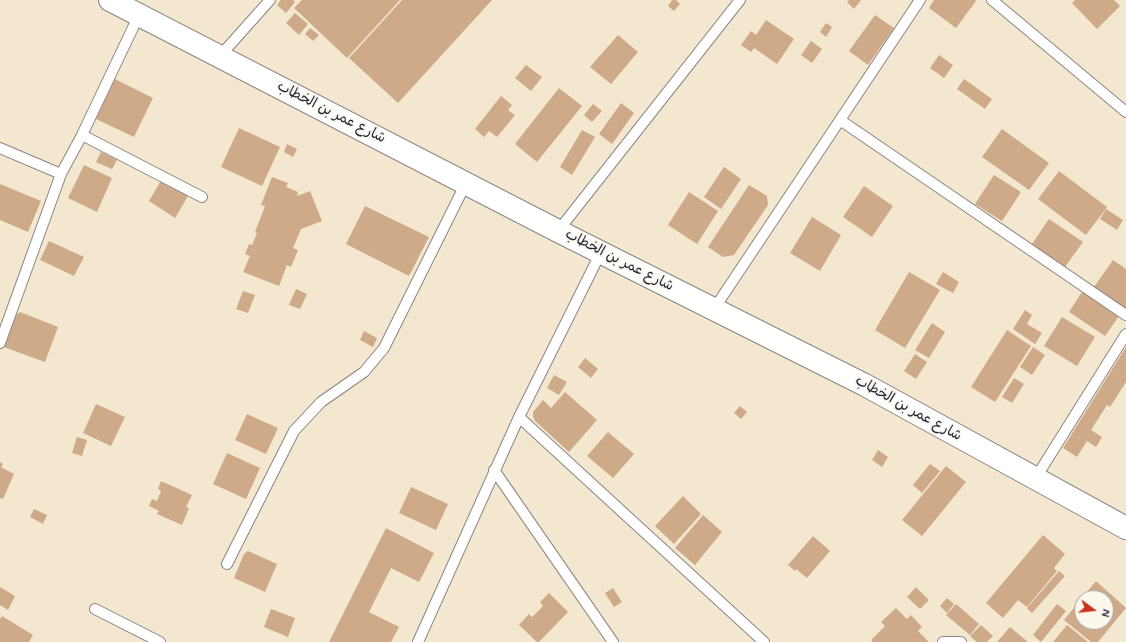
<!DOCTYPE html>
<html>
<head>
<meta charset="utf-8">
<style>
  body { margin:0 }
  #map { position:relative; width:1126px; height:642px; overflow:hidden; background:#f4e7cf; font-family:Mynerve,sans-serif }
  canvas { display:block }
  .north { position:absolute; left:1074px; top:590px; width:40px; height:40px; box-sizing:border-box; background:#fbf7ec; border:1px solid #a4a2a5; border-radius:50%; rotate:105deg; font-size:11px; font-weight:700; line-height:16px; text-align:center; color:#22223b }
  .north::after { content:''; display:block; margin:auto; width:14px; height:18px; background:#c8321e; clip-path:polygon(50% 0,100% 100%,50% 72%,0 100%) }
</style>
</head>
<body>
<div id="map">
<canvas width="1126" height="642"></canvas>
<div class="north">N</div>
</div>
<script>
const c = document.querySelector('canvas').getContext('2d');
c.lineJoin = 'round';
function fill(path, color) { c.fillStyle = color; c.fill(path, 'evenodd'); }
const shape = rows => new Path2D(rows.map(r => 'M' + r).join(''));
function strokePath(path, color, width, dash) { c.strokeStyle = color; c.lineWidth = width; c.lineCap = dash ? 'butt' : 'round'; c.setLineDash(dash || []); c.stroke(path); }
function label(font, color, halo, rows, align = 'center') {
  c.font = font + ' Mynerve,"Playpen Sans Arabic",sans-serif'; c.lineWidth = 3.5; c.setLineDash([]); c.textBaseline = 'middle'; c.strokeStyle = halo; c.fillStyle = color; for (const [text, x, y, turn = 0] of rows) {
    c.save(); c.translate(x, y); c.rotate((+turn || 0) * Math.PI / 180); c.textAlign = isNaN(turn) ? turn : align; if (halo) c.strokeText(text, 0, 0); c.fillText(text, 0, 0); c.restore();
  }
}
const building = shape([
  [281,0,293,0,295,2,286,13,277,5],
  [302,0,400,0,347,58,294,8],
  [402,0,492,0,398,103,349,58],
  [672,0,676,0,680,4,674,11,668,6],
  [849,0,861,0,854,9,847,2],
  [934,0,975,0,976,1,956,28,929,8],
  [1075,0,1114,0,1120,6,1097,29,1072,3],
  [295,13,308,24,299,35,286,23],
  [875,15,894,28,868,65,849,51],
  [766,20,794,39,777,64,754,48,751,52,741,45,751,31,756,35],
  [826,23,832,27,826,37,820,32],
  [310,28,319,35,313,41,305,34],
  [618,35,638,52,611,84,590,67],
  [811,41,822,49,812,63,801,55],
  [939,55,953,65,944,78,930,68],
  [526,65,542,77,531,91,515,78],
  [115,79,153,98,134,137,96,119],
  [964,79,992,99,985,109,957,89],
  [559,88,582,106,537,162,515,144],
  [501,96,512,105,508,110,515,115,497,137,489,131,484,137,475,129],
  [621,103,634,113,612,144,599,134],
  [593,104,602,111,592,122,584,115],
  [239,128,280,147,262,186,221,167],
  [1002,129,1049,163,1029,190,982,157],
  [582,130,595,137,572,175,560,167],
  [287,144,297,149,293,157,284,152],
  [101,152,117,160,112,169,96,162],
  [84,165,112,178,97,212,68,198],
  [724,167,741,179,721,209,704,197],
  [1059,171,1107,207,1086,235,1038,199],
  [994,175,1021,192,1002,221,975,204],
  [272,177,288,183,286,187,298,192,297,196,310,191,322,221,301,229,293,248,298,250,291,267,287,265,279,286,243,272,250,256,245,254,249,244,252,245,257,233,255,232,265,206,261,205],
  [162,179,188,196,175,218,149,201],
  [0,184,41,201,28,232,0,220],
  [749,185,767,196,768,205,734,255,723,257,708,247],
  [864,186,893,206,872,237,843,217],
  [689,192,718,211,697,244,668,225],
  [365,206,429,237,409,276,346,244],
  [1106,209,1123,220,1117,230,1100,219],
  [812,217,841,235,820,271,790,253],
  [1049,219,1083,242,1065,267,1032,244],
  [49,241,84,257,74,276,40,260],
  [1113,260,1126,269,1126,310,1094,287],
  [909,272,940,290,905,348,875,330],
  [943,272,959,282,953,293,936,284],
  [296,289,307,294,300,309,289,305],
  [243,291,255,295,248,313,236,309],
  [1082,292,1119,316,1105,336,1069,312],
  [1025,310,1032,315,1027,324,1042,333,1035,344,1013,329],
  [20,312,58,327,45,362,1,346,12,318],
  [1062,317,1095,337,1077,366,1044,346],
  [932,323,945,332,929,358,915,350],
  [1007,330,1031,346,995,402,971,387],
  [364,331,377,338,373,347,360,340],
  [1033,347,1045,355,1032,375,1020,367],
  [1126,347,1126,382,1110,407,1107,405,1091,430,1102,437,1096,447,1087,441,1077,457,1063,448],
  [915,354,927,362,916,379,904,371],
  [585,358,598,369,591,378,578,367],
  [554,375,567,382,559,395,547,388],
  [1014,378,1024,384,1012,403,1002,397],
  [565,392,597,420,569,452,535,421,533,416,533,412,543,400,551,408],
  [96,404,125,417,111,446,83,433],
  [740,406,747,412,741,419,734,413],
  [247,414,278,428,266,454,235,440],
  [608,432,634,454,613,478,587,456],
  [77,437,87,440,82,456,72,453],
  [878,450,888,457,882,467,872,460],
  [227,453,260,468,246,499,213,484],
  [0,462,3,464,1,467,14,474,3,499,0,498],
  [930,464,940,471,922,493,913,485],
  [946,466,966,482,922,536,902,520],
  [161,481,192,495,186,507,189,508,182,525,157,514,159,511,149,506,152,499,157,501,161,491,158,489],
  [411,487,448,504,436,530,399,513],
  [683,496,701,514,674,544,655,526],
  [34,509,47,515,43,524,30,517],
  [703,515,722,532,695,565,675,548],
  [386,528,434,553,419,582,391,568,369,612,399,627,391,642,329,642],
  [1043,535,1065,554,1054,568,1057,571,1027,607,1018,600,1003,618,986,603],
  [813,536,830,551,807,578,796,569,795,571,788,565],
  [248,551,277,564,265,592,234,578,244,554],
  [1059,571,1065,576,1032,613,1027,608],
  [1096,581,1126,608,1098,642,1091,642,1064,620,1082,598,1082,622,1106,622,1106,598,1082,598],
  [0,587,15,596,8,610,0,605],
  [916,587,929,600,920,609,907,597],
  [613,588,622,602,614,607,605,593],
  [549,593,568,612,539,642,537,642,519,625,529,614,532,617,543,606,540,602],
  [947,598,954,604,947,613,940,606],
  [956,604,979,624,970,635,946,615],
  [1057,604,1066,611,1041,642,1033,635],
  [896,608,907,619,911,615,922,627,918,631,929,642,873,642,871,640,885,626,881,622],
  [271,609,295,618,288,637,264,627],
  [2,616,33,635,29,642,0,642,0,619],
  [981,625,993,636,987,642,977,642,970,636],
  [1067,625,1088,642,1053,642],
  [1010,627,1028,642,997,642]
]);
const service = shape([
  [992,0,1126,112],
  [220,56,270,0],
  [840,120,1126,315],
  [82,135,202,197],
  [0,148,61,174],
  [558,231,740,0],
  [714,309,920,0],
  [0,343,61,174,82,135,139,15],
  [519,417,764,642],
  [494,470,613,642],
  [1035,479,1126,334],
  [227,564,294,431,321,402,364,372,384,348,466,183],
  [95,609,160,642],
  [418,642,519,417,601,252],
  [943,642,961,642]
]);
const secondary = shape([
  [110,0,558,231,865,385,1126,528]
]);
const streetNames = [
  ["شارع عمر بن الخطاب",331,113,27],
  ["شارع عمر بن الخطاب",619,261,27],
  ["شارع عمر بن الخطاب",908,409,29]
];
fill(building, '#ceaa89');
strokePath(service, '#8b8485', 12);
strokePath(secondary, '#8b8485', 24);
strokePath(service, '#fff', 10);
strokePath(secondary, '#fff', 22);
label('14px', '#22223b', '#fbf7ec', streetNames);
</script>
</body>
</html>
